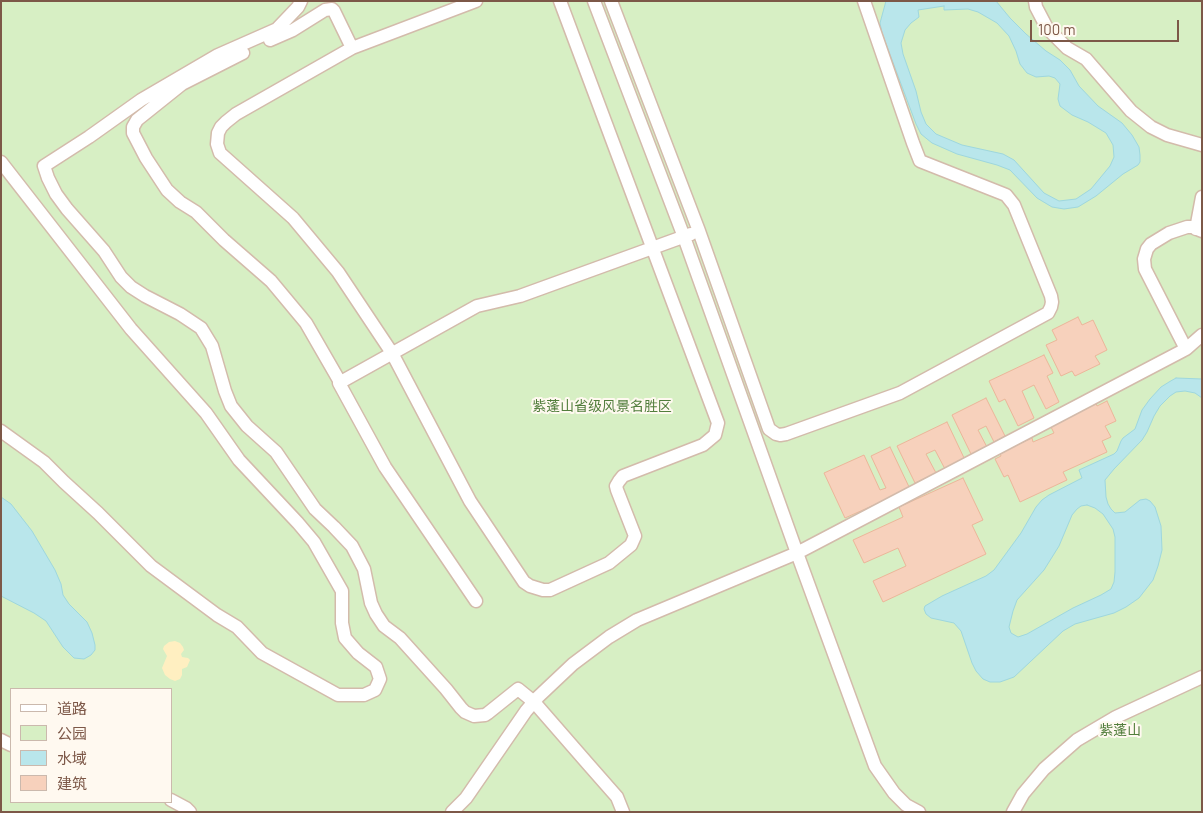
<!DOCTYPE html>
<html>
<head>
<meta charset="utf-8">
<style>
  body { margin:0 }
  #map { position:relative; width:1203px; height:813px; overflow:hidden; background:#fff5e8; font-family:Barlow,"Noto Sans SC",sans-serif }
  canvas { display:block }
  .frame { position:absolute; inset:0; border:2px solid #7d5848; pointer-events:none }
  .legend { position:absolute; left:10px; top:688px; width:162px; height:115px; box-sizing:border-box; background:#fff9f0; border:1px solid #cbb9ad; margin:0; padding:6px 9px; list-style:none; font-size:15px; color:#7d5848 }
  .legend li { display:flex; align-items:center; gap:10px; height:25px }
  .legend b { width:25px; border:1px solid #cbb9ad }
  .scale { position:absolute; left:1030px; top:20px; width:149px; height:22px; box-sizing:border-box; border:2px solid #7d5848; border-top:0; padding-left:6px; font-size:15px; line-height:18px; white-space:nowrap; color:#7d5848; -webkit-text-stroke:4px #fff9f0; paint-order:stroke }
</style>
</head>
<body>
<div id="map">
<canvas width="1203" height="813"></canvas>
<div class="frame"></div>
<ul class="legend">
<li><b style="height:6px;background:#fff"></b>道路</li>
<li><b style="height:14px;background:#d7efc4"></b>公园</li>
<li><b style="height:14px;background:#b9e6eb"></b>水域</li>
<li><b style="height:14px;background:#f7d1bc"></b>建筑</li>
</ul>
<div class="scale">100 m</div>
</div>
<script>
const c = document.querySelector('canvas').getContext('2d');
c.lineJoin = 'round';
function fill(path, color) { c.fillStyle = color; c.fill(path, 'evenodd'); }
const shape = rows => new Path2D(rows.map(r => 'M' + r).join(''));
function strokePath(path, color, width, dash) { c.strokeStyle = color; c.lineWidth = width; c.lineCap = dash ? 'butt' : 'round'; c.setLineDash(dash || []); c.stroke(path); }
function label(font, color, halo, rows, align = 'center') {
  c.font = font + ' Barlow,"Noto Sans SC",sans-serif'; c.lineWidth = 4; c.setLineDash([]); c.textBaseline = 'middle'; c.strokeStyle = halo; c.fillStyle = color; for (const [text, x, y, turn = 0] of rows) {
    c.save(); c.translate(x, y); c.rotate((+turn || 0) * Math.PI / 180); c.textAlign = isNaN(turn) ? turn : align; if (halo) c.strokeText(text, 0, 0); c.fillText(text, 0, 0); c.restore();
  }
}
const green = shape([
  [1,1,1202,1,1202,812,1,812],
  [11,689,171,689,171,802,11,802]
]);
const sand = shape([
  [175,641,180,643,183,647,184,650,181,654,182,657,188,658,190,660,187,667,182,669,182,675,180,679,175,681,170,679,165,675,162,668,167,656,163,649,164,646,169,642]
]);
const water = shape([
  [886,1,996,1,1010,18,1026,34,1046,51,1060,60,1070,70,1079,86,1098,106,1122,123,1132,135,1139,147,1140,155,1140,162,1138,165,1123,174,1096,196,1078,207,1064,209,1052,207,1037,198,1010,170,997,165,957,154,932,143,921,134,916,124,882,33,880,23,886,1],
  [944,6,944,10,968,9,978,12,997,23,1009,36,1016,51,1020,64,1027,73,1036,77,1049,76,1055,78,1060,84,1058,99,1060,106,1072,115,1088,122,1106,133,1113,145,1114,157,1110,166,1091,189,1076,199,1059,201,1044,193,1014,160,1003,154,962,145,936,134,926,124,921,112,916,91,903,54,901,43,905,30,911,23,919,17,918,10,944,6],
  [1176,378,1202,379,1202,398,1195,393,1185,391,1176,392,1170,396,1160,406,1154,416,1147,432,1142,440,1114,469,1105,480,1106,497,1108,504,1111,509,1115,513,1125,512,1140,500,1146,499,1150,501,1155,507,1161,526,1162,550,1158,566,1153,580,1139,598,1126,607,1114,613,1075,624,1063,631,1014,677,1000,682,990,682,983,679,976,671,972,663,961,631,954,623,931,618,926,614,924,609,925,606,942,596,986,576,994,570,1021,533,1036,507,1042,500,1049,495,1082,478,1079,470,1114,454,1117,451,1121,441,1123,438,1135,429,1142,410,1150,399,1161,387,1169,382,1176,378],
  [1087,505,1095,508,1103,514,1113,529,1115,537,1115,572,1114,582,1111,589,1101,595,1073,608,1027,634,1018,637,1011,633,1009,627,1013,611,1017,600,1044,570,1059,546,1072,515,1077,509,1081,506,1087,505],
  [1,497,11,504,32,531,55,570,61,584,63,595,69,604,87,622,92,633,95,645,95,650,91,655,84,659,74,658,63,647,46,621,34,613,1,596,1,497]
]);
const building = shape([
  [1078,317,1082,325,1093,320,1107,350,1095,356,1100,364,1075,376,1072,371,1061,376,1046,345,1057,340,1052,330,1078,317],
  [1044,355,1053,373,1047,376,1059,402,1046,409,1034,385,1022,391,1034,418,1018,426,1005,399,999,402,989,381,1044,355],
  [986,398,1005,436,994,442,986,426,978,430,988,449,972,456,952,415,986,398],
  [1107,401,1116,421,1105,426,1111,437,1102,441,1107,452,1063,472,1067,480,1020,502,1008,475,1004,477,995,459,1001,456,1000,453,1032,438,1033,442,1054,433,1050,425,1096,403,1097,406,1107,401],
  [947,422,965,460,945,469,935,450,926,454,936,473,915,483,897,446,947,422],
  [890,447,910,489,845,518,824,473,864,455,880,490,886,488,871,456,890,447],
  [963,478,983,520,972,525,986,554,883,602,873,581,906,566,898,548,864,563,853,540,903,517,899,507,963,478]
]);
const minor = shape([
  [301,1,298,7,277,29,218,55,141,100,89,137,44,166,48,178,56,194,67,209,104,251,121,277,131,287,145,296,180,314,201,328,212,346,225,391,231,406,247,426,276,452,315,509,334,527,352,546,364,569,371,603,376,614,384,626,400,638,446,689,461,708,465,712,474,716,485,715,488,713,518,689,534,702,588,764,617,797,623,812],
  [476,1,352,48,236,114,226,122,221,127,218,133,217,144,220,153,293,218,338,272,392,353,470,501,524,582,530,586,543,590,550,590,609,563,631,545,635,536,617,490,616,486,619,481,623,476,703,445,715,435,718,423,560,1],
  [594,1,684,237,797,553,875,766,894,793,906,805,919,812],
  [611,1,699,231,769,429,776,434,780,435,786,434,900,393,1048,313,1051,307,1052,302,1051,296,1014,205,1006,195,920,161,913,143,864,1],
  [1035,1,1036,7,1047,28,1067,48,1086,59,1131,111,1151,127,1167,135,1202,145],
  [270,40,293,30,325,10,332,9,334,11,352,48],
  [243,53,182,84,137,120,133,127,133,133,146,158,167,190,180,202,196,212,224,240,271,281,306,323,340,382],
  [1,162,131,329,206,413,239,460,298,523,314,542,342,591,342,623,345,638,358,653,376,667,380,679,375,690,364,695,338,695,262,653,237,627,217,615,151,566,98,513,64,482,44,462,1,431],
  [1196,229,1202,197],
  [1186,349,1202,335],
  [476,601,385,467,339,383,477,306,520,296,691,234],
  [1,740,11,745],
  [171,800,186,808,190,812],
  [452,812,466,798,526,711,538,697,573,664,609,637,637,620,797,553,1186,349,1145,269,1144,259,1147,249,1151,244,1169,233,1187,227,1192,227,1202,231],
  [1013,812,1023,794,1044,769,1077,740,1116,717,1202,677]
]);
const parkNames = [
  ["紫蓬山省级风景名胜区",602,406],
  ["紫蓬山",1120,730]
];
fill(green, '#d7efc4');
fill(sand, '#ffefc1');
fill(water, '#b9e6eb');
strokePath(water, '#9ed7de', 1);
fill(building, '#f7d1bc');
strokePath(building, '#ecb69a', 1);
strokePath(minor, '#d3bbab', 15);
strokePath(minor, '#fff', 12);
label('14px', '#527e3c', '#fff9f0', parkNames);
</script>
</body>
</html>
